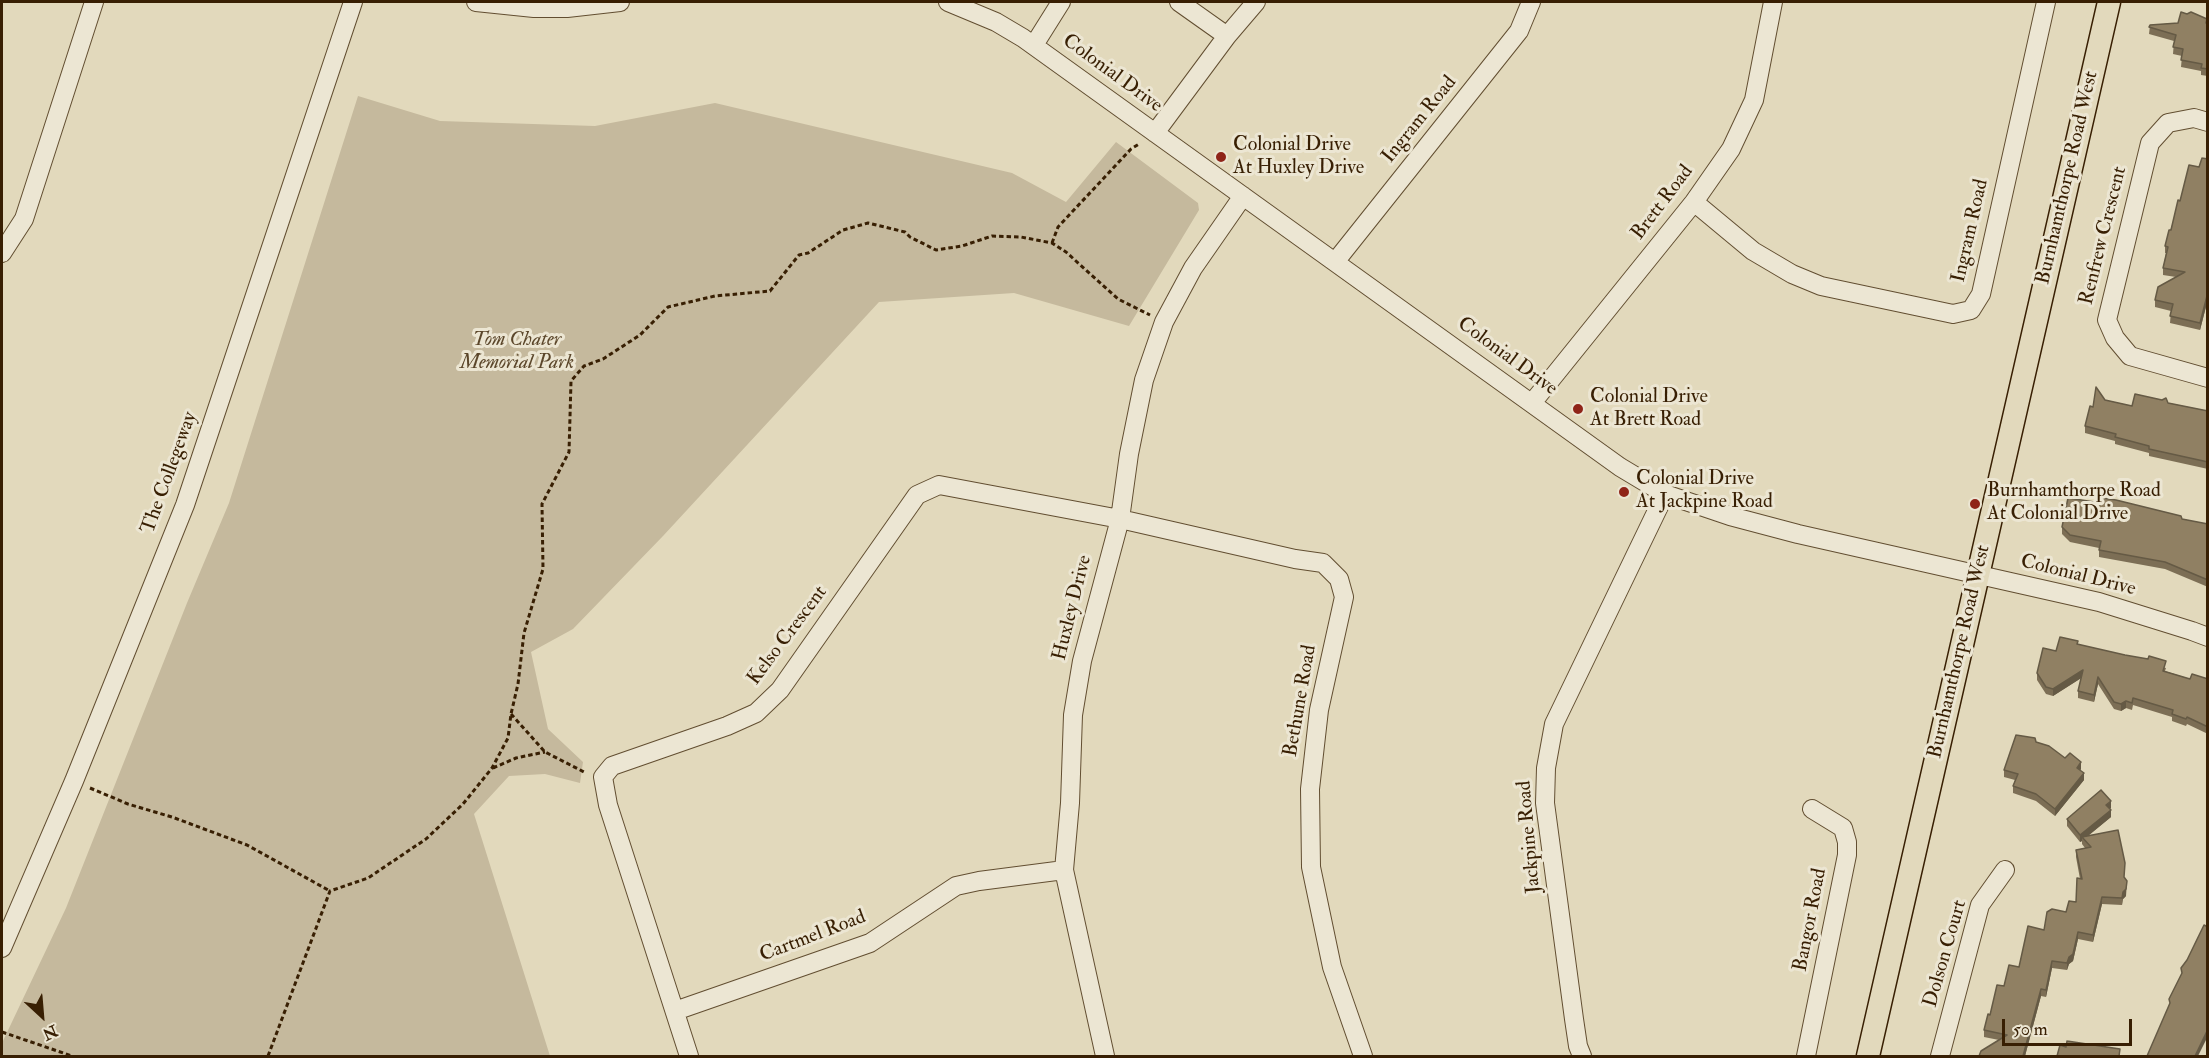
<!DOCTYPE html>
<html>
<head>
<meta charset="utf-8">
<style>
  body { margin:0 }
  #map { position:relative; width:2209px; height:1058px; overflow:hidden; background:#e2d9bc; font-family:"IM FELL Double Pica",serif }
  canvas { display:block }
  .frame { position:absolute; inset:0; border:3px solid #381f03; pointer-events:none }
  .north { position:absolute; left:12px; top:986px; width:60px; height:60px; -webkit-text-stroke:4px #ece6d3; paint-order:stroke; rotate:154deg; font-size:16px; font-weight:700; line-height:24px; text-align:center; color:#381f03 }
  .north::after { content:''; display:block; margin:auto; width:21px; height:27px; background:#381f03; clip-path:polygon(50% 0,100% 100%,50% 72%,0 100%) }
  .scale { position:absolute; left:2002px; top:1019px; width:130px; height:27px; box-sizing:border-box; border:3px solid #381f03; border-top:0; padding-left:8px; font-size:18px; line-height:21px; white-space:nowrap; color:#381f03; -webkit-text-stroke:4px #ece6d3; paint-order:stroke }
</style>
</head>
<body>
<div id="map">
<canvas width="2209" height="1058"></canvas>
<div class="frame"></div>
<div class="north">N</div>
<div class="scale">50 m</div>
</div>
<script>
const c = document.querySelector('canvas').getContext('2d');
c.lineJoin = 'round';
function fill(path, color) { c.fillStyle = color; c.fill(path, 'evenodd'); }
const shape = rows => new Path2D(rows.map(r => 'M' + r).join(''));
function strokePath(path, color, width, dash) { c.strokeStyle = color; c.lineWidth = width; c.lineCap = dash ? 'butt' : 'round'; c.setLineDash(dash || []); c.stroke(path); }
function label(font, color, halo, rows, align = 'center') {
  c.font = font + ' "IM FELL Double Pica",serif'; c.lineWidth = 6; c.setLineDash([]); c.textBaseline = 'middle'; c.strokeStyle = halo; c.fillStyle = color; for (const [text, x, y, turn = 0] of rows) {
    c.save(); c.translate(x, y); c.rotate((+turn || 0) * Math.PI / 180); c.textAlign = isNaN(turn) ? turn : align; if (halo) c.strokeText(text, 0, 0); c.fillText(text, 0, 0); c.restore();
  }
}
const green = shape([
  [358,96,440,121,595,126,715,103,1012,173,1066,202,1116,142,1198,203,1199,210,1129,326,1014,293,879,302,663,536,573,629,531,652,548,729,583,762,580,783,545,774,509,776,474,814,550,1056,2,1056,2,1043,66,908,187,603,229,503]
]);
const path = shape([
  [1052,243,1058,227,1131,149,1139,144],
  [511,714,545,752,586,773],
  [493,768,516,758,545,752],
  [90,788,128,804,172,817,247,845,330,891],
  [2,1032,72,1056],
  [268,1056,330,891,368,878,426,839,463,804,492,768,508,738,511,714,518,684,524,633,543,569,542,504,569,452,571,381,584,366,603,359,640,335,668,307,715,296,770,291,799,255,808,253,843,230,868,223,905,232,910,237,936,250,962,246,992,236,1021,237,1052,243,1066,252,1118,299,1150,315]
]);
const minor = shape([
  [476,2,534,8,567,8,620,2],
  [948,2,996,22,1023,38,1620,467,1665,494,1730,516,1798,534,2099,602,2192,631,2208,637],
  [1179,2,1227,36],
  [1034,45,1061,2],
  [2208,122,2194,118,2168,123,2150,143,2107,320,2115,338,2130,356,2208,378],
  [1155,133,1227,36,1256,2],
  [1694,202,1753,251,1792,274,1821,286,1953,314,1971,310,1981,294,2046,2],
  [2,253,24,219,94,2],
  [1335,262,1519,31,1531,2],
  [1532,403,1694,202,1731,149,1754,100,1773,2],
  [2,948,74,781,185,505,353,2],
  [675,1011,870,943,956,886,979,881,1064,870],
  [689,1056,608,805,603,777,612,766,727,726,756,713,780,690,917,495,939,485,1120,519,1295,559,1323,563,1339,579,1344,597,1319,710,1310,789,1311,867,1332,967,1363,1056],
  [1105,1056,1064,870,1070,803,1073,715,1082,661,1120,519,1129,454,1144,380,1164,322,1193,268,1243,196],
  [1582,1056,1578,1046,1574,1019,1545,803,1546,768,1554,724,1665,494],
  [1806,1056,1847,855,1847,842,1843,828,1812,809],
  [1940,1056,1980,905,2005,870]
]);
const major = shape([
  [1868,1056,2109,2]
]);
const wall = shape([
  [2207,19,2208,76,2201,75,2201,71,2181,67,2182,56,2173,54,2174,41,2149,34,2150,25,2178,23],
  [2208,159,2208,299,2200,330,2170,323,2171,311,2155,307,2155,300,2176,277,2163,275,2163,268,2166,253,2165,253,2165,246,2180,201,2199,167],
  [2105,400,2132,406,2168,403,2208,411,2208,469,2149,456,2149,453,2115,444,2115,441,2085,433,2085,426,2093,407],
  [2182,519,2208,524,2208,587,2165,569,2099,557,2099,548,2070,542,2062,534,2062,527],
  [2078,644,2166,668,2165,671,2190,679,2208,679,2208,734,2187,724,2186,726,2172,721,2172,717,2133,705,2132,710,2126,708,2121,711,2114,709,2098,684,2094,702,2078,698,2078,691,2081,678,2053,696,2046,694,2037,680,2037,673,2056,651],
  [2036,742,2081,769,2080,770,2084,780,2055,816,2036,801,2013,793,2013,786,2015,780,2004,777,2004,770],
  [2111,808,2110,809,2111,817,2088,836,2124,878,2126,896,2123,899,2122,905,2102,904,2093,942,2078,939,2073,961,2069,964,2067,970,2052,968,2046,997,2041,996,2025,1056,1999,1040,1984,1037,1984,1030,2004,986,2019,967,2044,930,2066,912,2076,902,2080,879,2076,857,2076,850,2085,848,2082,844,2082,841,2080,842,2067,826,2067,819]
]);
const shadedWall = shape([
  [2208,292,2208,299,2200,330,2200,323],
  [2083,670,2083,677,2053,696,2053,689],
  [2098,677,2098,684,2094,702,2094,695],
  [2126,701,2126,708,2121,711,2121,704],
  [2081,762,2081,769,2077,775,2077,768],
  [2084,773,2084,780,2055,816,2055,809],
  [2111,801,2111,808,2106,812,2106,805],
  [2111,810,2111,817,2084,839,2082,837,2082,841,2080,842,2080,835],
  [2127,881,2126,896,2123,899,2122,905,2123,892],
  [2102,897,2102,904,2093,942,2093,935],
  [2078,932,2078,939,2073,961,2069,964,2067,970,2067,963,2069,957],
  [2052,961,2052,968,2046,997,2046,990],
  [2041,989,2041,996,2025,1056,2023,1056],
  [2208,1029,2208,1036,2198,1056,2195,1056]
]);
const building = shape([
  [2181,12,2187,14,2191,12,2207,19,2206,23,2208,23,2208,69,2201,68,2202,64,2181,60,2183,49,2173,47,2176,35,2149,27,2150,25,2178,23,2181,12],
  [2202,158,2208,159,2208,292,2200,323,2170,316,2173,304,2155,300,2158,287,2185,272,2163,268,2168,247,2165,246,2169,230,2171,230,2178,200,2180,201,2189,165,2199,167,2202,158],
  [2096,387,2105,400,2132,406,2135,394,2162,400,2166,398,2168,403,2208,411,2208,462,2149,449,2149,446,2115,437,2116,434,2085,426,2090,406,2093,407,2096,387],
  [2068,498,2101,503,2102,498,2116,500,2181,516,2182,519,2208,524,2208,580,2165,562,2099,550,2101,541,2070,535,2062,527,2068,498],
  [2060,637,2078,641,2077,644,2125,655,2148,659,2149,656,2166,661,2163,671,2190,679,2192,674,2208,679,2208,727,2187,717,2186,719,2172,714,2173,710,2133,698,2132,703,2126,701,2121,704,2114,702,2098,677,2094,695,2078,691,2083,670,2053,689,2046,687,2037,673,2043,648,2056,651,2060,637],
  [2016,735,2035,738,2036,742,2049,746,2065,758,2070,753,2081,762,2077,768,2084,773,2055,809,2036,794,2013,786,2018,774,2004,770,2016,735],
  [2101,790,2111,801,2106,805,2111,810,2080,835,2067,819,2101,790],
  [2118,830,2125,863,2124,877,2127,881,2126,889,2123,892,2122,898,2102,897,2093,935,2078,932,2073,954,2069,957,2067,963,2052,961,2046,990,2041,989,2023,1056,1979,1056,1981,1051,2007,1035,1984,1030,1988,1014,1990,1015,1997,985,2004,986,2009,965,2019,967,2028,926,2044,930,2047,912,2052,909,2066,912,2069,901,2076,902,2077,878,2082,879,2076,850,2091,847,2082,837,2118,830],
  [2208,924,2208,1029,2195,1056,2147,1056,2170,1003,2169,999,2182,973,2181,968,2187,960,2204,925,2206,926,2208,924],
  [2067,1041,2120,1049,2119,1056,2057,1056,2060,1045,2066,1047,2067,1041]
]);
const markers = [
  [1221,157,6,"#8f2418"],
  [1578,409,6,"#8f2418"],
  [1624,492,6,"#8f2418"],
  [1975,504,6,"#8f2418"]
];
const streetNames = [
  ["Colonial Drive",1112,74,36],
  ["Ingram Road",1420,120,-51],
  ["Burnhamthorpe Road West",2068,178,-77],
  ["Brett Road",1663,203,-53],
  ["Ingram Road",1971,231,-77],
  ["Renfrew Crescent",2104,236,-76],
  ["Colonial Drive",1507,357,36],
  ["The Collegeway",170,473,-70],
  ["Colonial Drive",2078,576,14],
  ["Huxley Drive",1073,608,-76],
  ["Kelso Crescent",788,636,-53],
  ["Burnhamthorpe Road West",1960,652,-77],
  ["Bethune Road",1301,701,-80],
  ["Jackpine Road",1530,837,-95],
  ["Bangor Road",1811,920,-79],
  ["Cartmel Road",813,937,-21],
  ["Dolson Court",1946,954,-74]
];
const poiNames = [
  ["Colonial Drive",1233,146],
  ["At Huxley Drive",1233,169],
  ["Colonial Drive",1590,398],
  ["At Brett Road",1590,421],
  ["Colonial Drive",1636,480],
  ["At Jackpine Road",1636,503],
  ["Burnhamthorpe Road",1987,492],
  ["At Colonial Drive",1987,515]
];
const parkNames = [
  ["Tom Chater",517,341],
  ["Memorial Park",517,364]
];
fill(green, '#c5b99d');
strokePath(minor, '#624e31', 20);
strokePath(major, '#381f03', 25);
strokePath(path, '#381f03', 3, [4.5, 3]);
strokePath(minor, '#ece6d3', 18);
strokePath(major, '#e2d9bc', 22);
fill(wall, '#7c6e55');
fill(shadedWall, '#655a45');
fill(building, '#908063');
strokePath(building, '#655a45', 1.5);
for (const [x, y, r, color] of markers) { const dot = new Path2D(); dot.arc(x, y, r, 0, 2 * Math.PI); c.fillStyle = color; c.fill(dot); strokePath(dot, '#ece6d3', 2); }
label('20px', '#381f03', '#ece6d3', streetNames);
label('20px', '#381f03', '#ece6d3', poiNames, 'left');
label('italic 20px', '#5b462a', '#ece6d3', parkNames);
</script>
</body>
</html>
